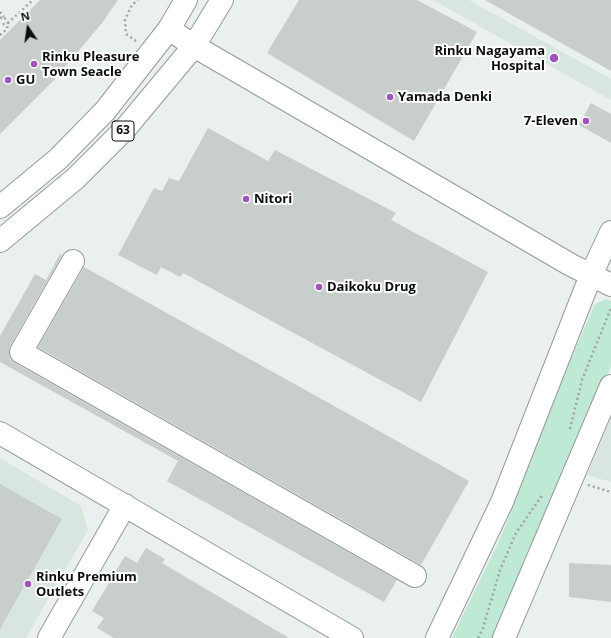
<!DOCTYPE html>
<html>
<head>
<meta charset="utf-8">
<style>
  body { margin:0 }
  #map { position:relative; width:611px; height:638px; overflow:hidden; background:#eaf0ed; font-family:"Open Sans",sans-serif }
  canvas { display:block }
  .north { position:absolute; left:8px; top:8px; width:40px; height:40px; -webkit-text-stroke:3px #fff; paint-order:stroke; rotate:347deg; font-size:11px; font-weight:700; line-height:16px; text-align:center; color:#0c0e0d }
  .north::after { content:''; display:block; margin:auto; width:14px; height:18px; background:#0c0e0d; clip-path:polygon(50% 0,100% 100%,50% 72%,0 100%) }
</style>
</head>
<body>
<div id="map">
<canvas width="611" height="638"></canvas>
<div class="north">N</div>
</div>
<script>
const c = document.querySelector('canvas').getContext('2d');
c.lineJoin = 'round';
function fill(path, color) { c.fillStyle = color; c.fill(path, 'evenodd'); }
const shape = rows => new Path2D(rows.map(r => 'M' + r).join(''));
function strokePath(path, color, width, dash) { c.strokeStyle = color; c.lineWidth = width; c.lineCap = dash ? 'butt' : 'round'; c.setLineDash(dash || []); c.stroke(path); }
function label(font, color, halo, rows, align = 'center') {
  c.font = font + ' "Open Sans",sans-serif'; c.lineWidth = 4; c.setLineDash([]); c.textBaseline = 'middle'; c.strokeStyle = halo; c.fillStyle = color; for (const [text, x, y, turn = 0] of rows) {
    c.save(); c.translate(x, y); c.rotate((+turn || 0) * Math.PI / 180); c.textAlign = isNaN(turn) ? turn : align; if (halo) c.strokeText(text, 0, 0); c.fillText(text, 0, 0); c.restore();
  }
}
const built = shape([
  [433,0,469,0,611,79,611,100],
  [611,417,611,482,587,475],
  [0,458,81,506,88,530,26,638,0,638]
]);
const green = shape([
  [606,299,611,301,611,366,541,536,495,638,452,638,500,539,565,373,595,304]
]);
const building = shape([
  [40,0,118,0,102,23,54,80,0,134,0,40],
  [299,0,417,0,477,32,414,141,267,53],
  [485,0,611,0,611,71],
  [591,103,611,114,611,143,579,125],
  [208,128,268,161,275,150,396,213,391,220,488,272,421,402,183,273,180,277,161,267,157,275,118,255,154,188,162,191,169,178,179,181],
  [60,254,62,255,10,346,9,352,10,359,15,363,397,580,384,602,167,481,178,461,0,362,0,336,35,274,46,280],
  [84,267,469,481,421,565,38,347],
  [0,484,62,519,0,629],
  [146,548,165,559,162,563,289,638,114,638,97,628,104,618,92,611,125,556,137,563],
  [569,563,611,565,611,602,569,597]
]);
const path = shape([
  [0,12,4,17],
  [0,18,4,17,8,23,0,25],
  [0,35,7,29,8,23,33,0],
  [136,41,126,34,125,20,132,5,138,0],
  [570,429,582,380,611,308],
  [588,485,611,492],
  [478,638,483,628,500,570,516,533,543,494]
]);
const minor = shape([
  [169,29,194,46,571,265,611,285],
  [73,261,21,352,415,576],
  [0,433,352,638],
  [49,638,125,505],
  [437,638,502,502,591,275,611,232],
  [504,638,611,386]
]);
const major = shape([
  [0,207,58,159,105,111,169,29,186,0],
  [0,241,76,178,124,130,194,46,222,0]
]);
const markers = [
  [554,58,5,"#a052c3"],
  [34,64,4,"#a052c3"],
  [8,80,4,"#a052c3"],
  [390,97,4,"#a052c3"],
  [586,121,4,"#a052c3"],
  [246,199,4,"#a052c3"],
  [319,287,4,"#a052c3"],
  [28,584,4,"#a052c3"]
];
const shields = [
  [123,131,22]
];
const shieldNames = [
  ["63",123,131]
];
const poiNames = [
  ["Rinku Nagayama",545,51,"right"],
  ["Hospital",545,66,"right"],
  ["Rinku Pleasure",42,57],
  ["Town Seacle",42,72],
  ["GU",16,80],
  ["Yamada Denki",398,97],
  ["7-Eleven",578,121,"right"],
  ["Nitori",254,199],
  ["Daikoku Drug",327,287],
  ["Rinku Premium",36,577],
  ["Outlets",36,592]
];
fill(built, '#d8e6df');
fill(green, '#bee9d4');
fill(building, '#c8cecb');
strokePath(minor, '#959b98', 24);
strokePath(major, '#959b98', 24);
strokePath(path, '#a0a4a2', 2.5, [2, 3]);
strokePath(minor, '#fff', 22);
strokePath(major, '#fff', 22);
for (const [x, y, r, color] of markers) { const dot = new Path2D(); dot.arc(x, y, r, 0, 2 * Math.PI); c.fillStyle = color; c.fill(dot); strokePath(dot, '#fff', 1.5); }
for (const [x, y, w] of shields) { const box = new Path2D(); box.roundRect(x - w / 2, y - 10, w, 20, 3); c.fillStyle = '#fff'; c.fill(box); strokePath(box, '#0c0e0d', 1); }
label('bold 12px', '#0c0e0d', null, shieldNames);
label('bold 13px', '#0c0e0d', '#fff', poiNames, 'left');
</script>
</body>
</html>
